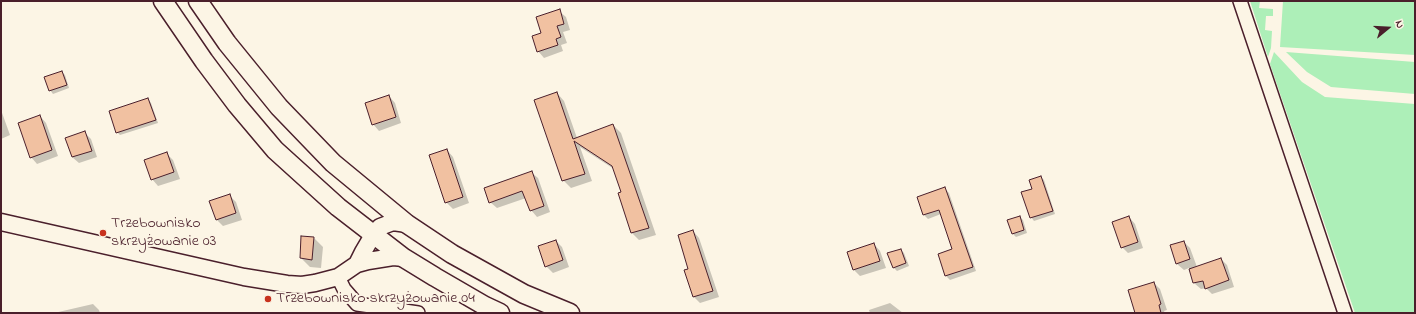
<!DOCTYPE html>
<html>
<head>
<meta charset="utf-8">
<style>
  body { margin:0 }
  #map { position:relative; width:1416px; height:314px; overflow:hidden; background:#fcf5e5; font-family:"Indie Flower",sans-serif }
  canvas { display:block }
  .frame { position:absolute; inset:0; border:2px solid #4a1f2b; pointer-events:none }
  .north { position:absolute; left:1368px; top:8px; width:40px; height:40px; -webkit-text-stroke:3px #fcf5e5; paint-order:stroke; rotate:72deg; font-size:11px; font-weight:700; line-height:16px; text-align:center; color:#4a1f2b }
  .north::after { content:''; display:block; margin:auto; width:14px; height:18px; background:#4a1f2b; clip-path:polygon(50% 0,100% 100%,50% 72%,0 100%) }
</style>
</head>
<body>
<div id="map">
<canvas width="1416" height="314"></canvas>
<div class="frame"></div>
<div class="north">N</div>
</div>
<script>
const c = document.querySelector('canvas').getContext('2d');
c.lineJoin = 'round';
function fill(path, color) { c.fillStyle = color; c.fill(path, 'evenodd'); }
const shape = rows => new Path2D(rows.map(r => 'M' + r).join(''));
function strokePath(path, color, width, dash) { c.strokeStyle = color; c.lineWidth = width; c.lineCap = dash ? 'butt' : 'round'; c.setLineDash(dash || []); c.stroke(path); }
function label(font, color, halo, rows, align = 'center') {
  c.font = font + ' "Indie Flower",sans-serif'; c.lineWidth = 4; c.setLineDash([]); c.textBaseline = 'middle'; c.strokeStyle = halo; c.fillStyle = color; for (const [text, x, y, turn = 0] of rows) {
    c.save(); c.translate(x, y); c.rotate((+turn || 0) * Math.PI / 180); c.textAlign = isNaN(turn) ? turn : align; if (halo) c.strokeText(text, 0, 0); c.fillText(text, 0, 0); c.restore();
  }
}
const green = shape([
  [1250,1,1260,1,1259,8,1273,9,1273,16,1266,16,1265,30,1272,31,1271,48,1268,57],
  [1283,1,1415,1,1415,55,1280,47],
  [1274,52,1302,82,1325,97,1415,104,1415,313,1355,313,1270,64],
  [1286,52,1415,62,1415,94,1331,87,1307,72]
]);
const shadow = shape([
  [559,11,566,17,570,30,563,32,567,43,561,45,563,51,544,58,538,51],
  [62,72,65,75,69,88,53,94,50,90],
  [557,93,564,101,577,138,613,125,621,133,656,235,639,240,632,233,623,193,614,169,580,147,592,181,571,188,563,180],
  [389,96,395,103,401,123,379,131,373,124],
  [148,99,151,103,158,123,120,135,117,132],
  [1,110,10,135,1,139],
  [40,116,46,123,58,156,37,164,31,157],
  [84,132,91,139,97,157,79,163,72,157],
  [447,150,453,157,469,203,453,209,446,202],
  [166,153,173,160,180,179,158,186,152,179],
  [531,172,538,178,550,212,537,217,531,210,526,198,497,208,490,202],
  [1041,177,1044,180,1055,214,1034,221,1031,217,1033,190],
  [945,189,949,193,976,271,950,280,946,276,953,250,941,214,928,219,924,215],
  [229,195,236,202,242,220,223,226,217,220,211,202],
  [1020,217,1023,220,1027,233,1016,237,1013,234],
  [1129,217,1135,224,1143,248,1128,253,1122,247],
  [693,231,699,238,719,297,700,303,694,297,685,271,690,269],
  [314,238,323,247,321,268,310,267,301,258],
  [556,241,562,247,569,267,553,273,546,266],
  [1184,242,1190,248,1197,267,1221,259,1227,265,1234,287,1212,294,1206,288,1201,289,1194,283,1189,268,1184,270,1177,264,1171,246],
  [874,244,880,251,886,268,860,276,854,270],
  [901,250,904,253,909,266,897,271,894,268],
  [1154,283,1160,289,1167,310,1164,311,1165,313,1137,313],
  [890,303,903,313,870,313,869,310],
  [93,304,99,310,100,313,54,313]
]);
const building = shape([
  [560,9,564,24,557,26,561,37,556,39,558,45,537,52,532,36,541,33,536,17,560,9],
  [62,71,67,85,49,91,44,77,62,71],
  [557,92,573,139,613,124,649,228,631,233,618,193,621,192,612,166,574,141,585,174,562,181,534,100,557,92],
  [389,95,396,117,372,125,365,103,389,95],
  [148,98,156,120,116,133,109,111,148,98],
  [40,115,52,150,30,158,18,123,40,115],
  [85,131,92,151,72,157,65,138,85,131],
  [447,149,463,197,445,203,429,155,447,149],
  [167,152,174,172,151,180,144,160,167,152],
  [532,171,544,206,530,211,522,191,489,203,484,188,532,171],
  [1041,176,1053,211,1030,218,1021,192,1032,189,1029,180,1041,176],
  [945,187,973,267,945,276,938,254,952,249,939,210,923,215,917,197,945,187],
  [230,194,236,213,216,220,209,201,230,194],
  [1020,216,1024,230,1012,234,1007,220,1020,216],
  [1129,216,1138,242,1121,248,1112,222,1129,216],
  [693,230,713,291,693,297,684,270,688,269,678,235,693,230],
  [301,236,314,237,312,260,300,258,301,236],
  [556,240,563,260,545,267,538,246,556,240],
  [1184,241,1190,259,1176,264,1170,245,1184,241],
  [874,243,880,261,853,270,847,252,874,243],
  [901,249,906,263,893,268,887,253,901,249],
  [1221,258,1229,280,1205,289,1203,281,1193,283,1189,269,1221,258],
  [1154,282,1161,304,1159,305,1161,313,1135,313,1128,290,1154,282]
]);
const minor = shape([
  [1240,1,1345,313],
  [338,277,344,289,357,304,418,313]
]);
const tertiary = shape([
  [1,222,244,277,287,284,302,285,315,283,338,277,357,264,368,261,393,257,404,258],
  [357,264,363,252,373,235,380,227,393,222,407,224]
]);
const secondary = shape([
  [163,1,204,61,237,105,275,150,338,207,404,258,435,277,485,306,500,313],
  [198,1,227,43,279,107,333,163,407,224,452,254,524,294,570,313]
]);
const markers = [
  [103,233,4,"#c8321e"],
  [268,299,4,"#c8321e"]
];
const poiNames = [
  ["Trzebownisko",111,224],
  ["skrzyżowanie 03",111,242],
  ["Trzebownisko skrzyżowanie 04",276,299]
];
fill(green, '#adefb8');
fill(shadow, '#0003');
fill(building, '#f1c1a1');
strokePath(building, '#4a1f2b', 1);
strokePath(minor, '#4a1f2b', 16);
strokePath(tertiary, '#4a1f2b', 19);
strokePath(secondary, '#4a1f2b', 21);
strokePath(minor, '#fcf5e5', 13);
strokePath(tertiary, '#fcf5e5', 16);
strokePath(secondary, '#fcf5e5', 18);
for (const [x, y, r, color] of markers) { const dot = new Path2D(); dot.arc(x, y, r, 0, 2 * Math.PI); c.fillStyle = color; c.fill(dot); strokePath(dot, '#fcf5e5', 1.5); }
label('16px', '#4a1f2b', '#fcf5e5', poiNames, 'left');
</script>
</body>
</html>
